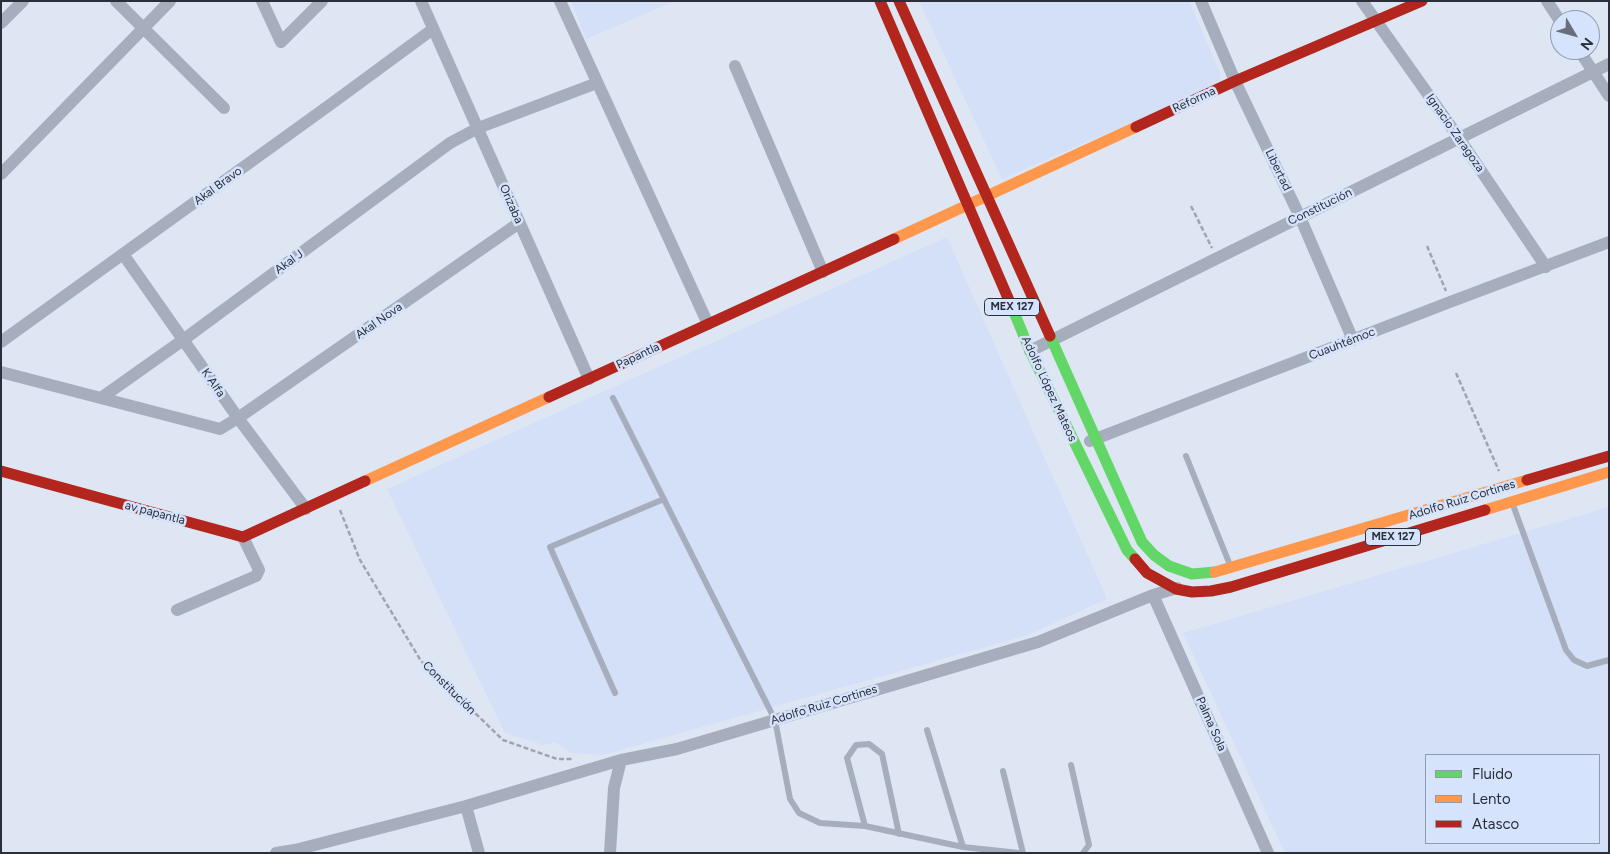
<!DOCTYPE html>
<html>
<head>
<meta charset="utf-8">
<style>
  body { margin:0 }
  #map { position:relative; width:1610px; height:854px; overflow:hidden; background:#dee6f4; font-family:Figtree,sans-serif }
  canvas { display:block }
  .frame { position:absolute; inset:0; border:2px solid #2a2f39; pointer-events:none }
  .legend { position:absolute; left:1425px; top:754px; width:175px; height:90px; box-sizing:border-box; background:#d6e3fc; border:1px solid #919bae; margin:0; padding:6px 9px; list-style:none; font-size:15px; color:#2a2f39 }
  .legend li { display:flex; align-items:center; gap:10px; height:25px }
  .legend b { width:25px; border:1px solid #919bae }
  .north { position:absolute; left:1550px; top:10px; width:50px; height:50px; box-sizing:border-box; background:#d6e3fc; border:1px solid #919bae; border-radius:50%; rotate:127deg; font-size:14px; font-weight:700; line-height:20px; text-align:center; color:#2a2f39 }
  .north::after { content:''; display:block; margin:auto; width:18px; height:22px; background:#696f7a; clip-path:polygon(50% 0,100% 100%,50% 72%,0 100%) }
</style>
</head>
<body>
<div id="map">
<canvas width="1610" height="854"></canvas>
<div class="frame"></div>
<ul class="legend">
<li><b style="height:6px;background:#63d668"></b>Fluido</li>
<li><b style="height:6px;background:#ff974d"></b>Lento</li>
<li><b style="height:6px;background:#b3261e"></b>Atasco</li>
</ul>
<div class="north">N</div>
</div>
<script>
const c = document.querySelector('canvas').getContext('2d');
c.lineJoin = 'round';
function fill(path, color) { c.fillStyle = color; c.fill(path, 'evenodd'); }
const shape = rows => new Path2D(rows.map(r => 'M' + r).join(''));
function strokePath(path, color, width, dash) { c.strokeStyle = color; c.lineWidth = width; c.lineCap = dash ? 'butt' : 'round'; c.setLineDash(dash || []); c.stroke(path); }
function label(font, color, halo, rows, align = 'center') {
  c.font = font + ' Figtree,sans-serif'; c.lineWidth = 5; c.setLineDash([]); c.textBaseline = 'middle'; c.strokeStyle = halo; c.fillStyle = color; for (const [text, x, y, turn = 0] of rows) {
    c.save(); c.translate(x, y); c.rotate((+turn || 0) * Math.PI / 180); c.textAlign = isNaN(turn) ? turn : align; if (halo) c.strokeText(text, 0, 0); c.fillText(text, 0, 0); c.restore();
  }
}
const built = shape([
  [571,1,675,1,586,39],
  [919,1,1189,1,1221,75,1219,76,1222,83,1002,179],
  [947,237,1107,599,1028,635,603,755,571,753,555,742,544,745,505,733,387,489],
  [1609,507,1609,853,1285,853,1183,633],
  [1426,755,1599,755,1599,843,1426,843]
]);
const path = shape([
  [1191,206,1212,248],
  [1427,246,1446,291],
  [1456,373,1499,471],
  [340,510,360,560,421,661,503,740,557,759,574,759]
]);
const lane = shape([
  [613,398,775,720,790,799,799,813,820,823,865,826,963,847,1019,853],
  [1186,456,1230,565],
  [1513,505,1566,650,1574,660,1587,666,1609,660],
  [615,693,550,547,664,499],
  [927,730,963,847],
  [1071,765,1089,845,1083,853],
  [1003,771,1023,853],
  [865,826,847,758,856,745,869,744,882,754,899,834]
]);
const street = shape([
  [116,1,224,108],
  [262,1,281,42,322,1],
  [421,1,589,379],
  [560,1,708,324],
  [1201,1,1235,81,1300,217,1353,340],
  [1362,1,1459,138,1546,267],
  [1547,1,1560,21],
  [1,23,23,1],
  [1579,50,1609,96],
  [735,66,823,272],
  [1,174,170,1],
  [123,254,238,418,306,509],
  [1,342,331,104,433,29],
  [1030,351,1609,64],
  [1,372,220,429,238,418,519,223],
  [101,398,183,340,450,143,478,128,597,83],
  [1090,441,1450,302,1609,242],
  [1153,595,1268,853],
  [177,610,256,576,259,570,243,537],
  [466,806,479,853],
  [276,853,295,850,466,806,621,760,677,749,1038,642,1153,595,1177,588],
  [610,853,614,788,621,760]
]);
const fast = shape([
  [1011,305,1030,351,1127,550,1135,559],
  [1050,336,1142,542,1154,555,1169,566,1192,574,1215,572]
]);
const slow = shape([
  [894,239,1136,127],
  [365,481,549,397],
  [1485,510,1609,472],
  [1215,572,1527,480]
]);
const jam = shape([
  [880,1,1011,305],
  [899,1,1050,336],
  [1136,127,1235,81,1422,1],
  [549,397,894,239],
  [1,471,243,537,365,481],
  [1527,480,1609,456],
  [1135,559,1147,573,1176,589,1192,592,1211,591,1231,587,1485,510]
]);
const shields = [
  [1012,307,55],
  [1393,537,55]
];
const shieldNames = [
  ["MEX 127",1012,307],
  ["MEX 127",1393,537]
];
const streetNames = [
  ["Reforma",1194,100,-25],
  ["Ignacio Zaragoza",1455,133,55],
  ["Libertad",1278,170,64],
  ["Akal Bravo",218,186,-36],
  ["Orizaba",511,204,66],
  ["Constitución",1320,207,-26],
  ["Akal J",289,262,-36],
  ["Akal Nova",379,321,-35],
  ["Cuauhtémoc",1342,344,-21],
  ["Papantla",638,356,-25],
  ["K Alfa",213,383,55],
  ["Adolfo López Mateos",1049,389,65],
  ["Adolfo Ruiz Cortines",1462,500,-17],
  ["av papantla",155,513,15],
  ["Constitución",449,688,45],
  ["Adolfo Ruiz Cortines",824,705,-17],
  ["Palma Sola",1211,724,66]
];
fill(built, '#d4e0f8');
strokePath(path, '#9ea5b1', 2.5, [5, 2.5]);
strokePath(lane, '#a6aebe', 6);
strokePath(street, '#a6aebe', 12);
strokePath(fast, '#63d668', 11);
strokePath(slow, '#ff974d', 11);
strokePath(jam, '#b3261e', 11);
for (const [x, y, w] of shields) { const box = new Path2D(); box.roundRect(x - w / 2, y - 8.5, w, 17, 4); c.fillStyle = '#d6e3fc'; c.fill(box); strokePath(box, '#2a2f39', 1); }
label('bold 11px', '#2a2f39', null, shieldNames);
label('12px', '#2a2f39', '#d6e3fc', streetNames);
</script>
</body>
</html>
